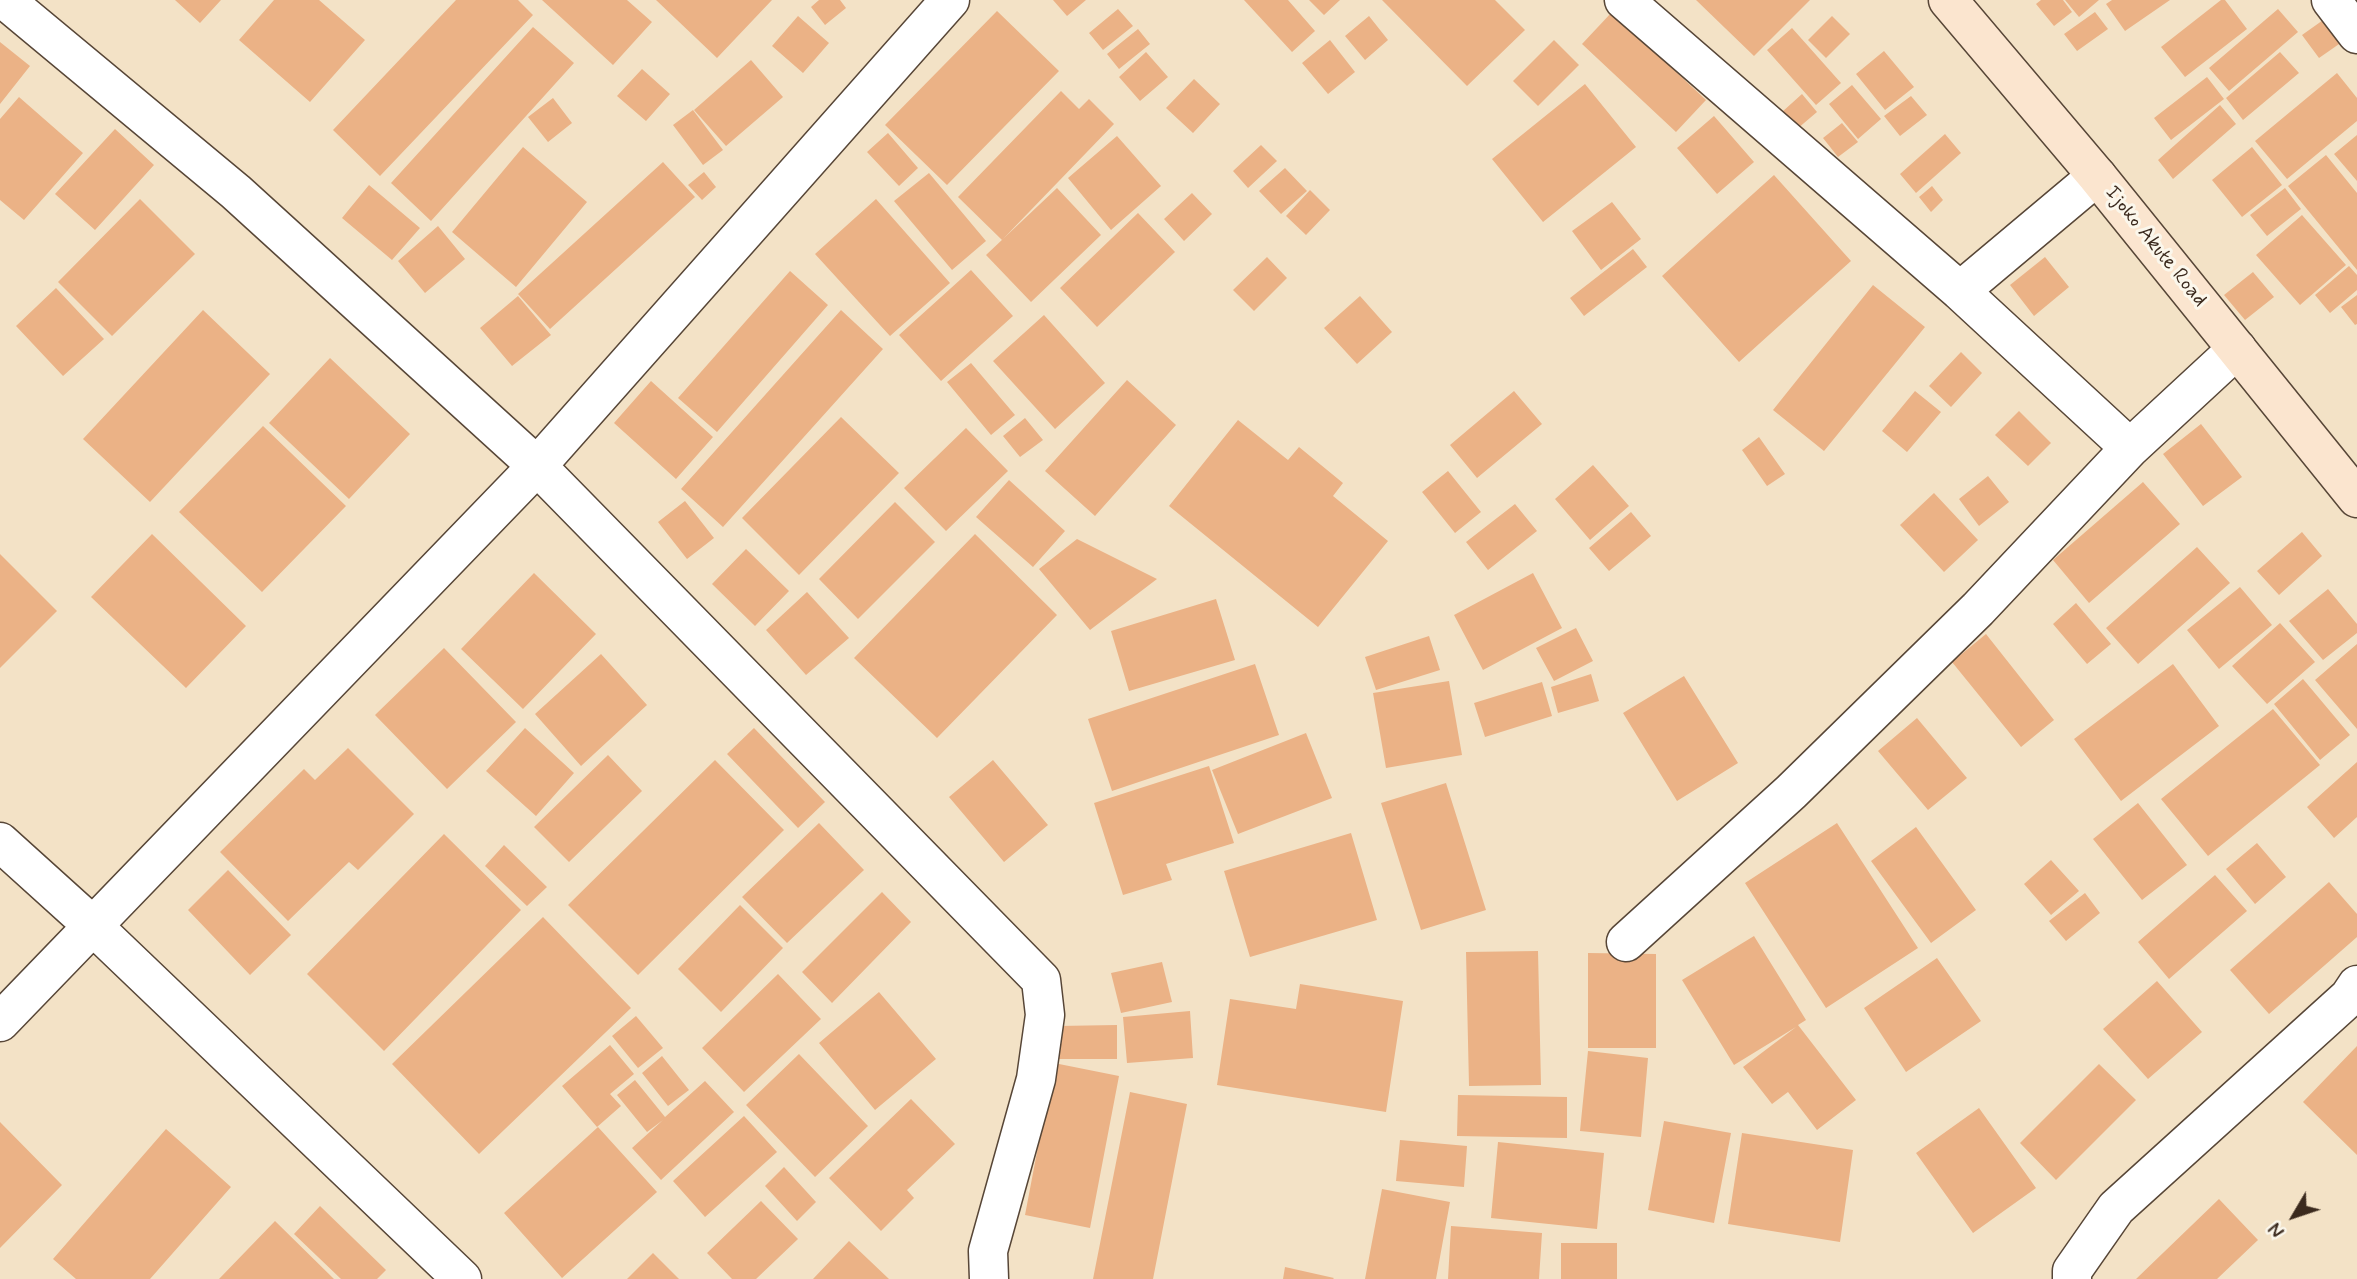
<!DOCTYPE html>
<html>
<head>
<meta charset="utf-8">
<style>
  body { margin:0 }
  #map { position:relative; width:2357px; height:1279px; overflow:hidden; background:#f3e2c6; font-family:Mynerve,sans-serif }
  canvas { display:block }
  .north { position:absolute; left:2259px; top:1181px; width:70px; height:70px; -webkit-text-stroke:5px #fbf7ec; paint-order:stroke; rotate:231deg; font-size:19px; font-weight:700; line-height:28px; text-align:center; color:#3b2a1e }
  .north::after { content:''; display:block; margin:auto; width:24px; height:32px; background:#3b2a1e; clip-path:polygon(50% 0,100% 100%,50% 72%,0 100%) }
</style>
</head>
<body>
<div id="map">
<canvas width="2357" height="1279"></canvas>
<div class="north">N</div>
</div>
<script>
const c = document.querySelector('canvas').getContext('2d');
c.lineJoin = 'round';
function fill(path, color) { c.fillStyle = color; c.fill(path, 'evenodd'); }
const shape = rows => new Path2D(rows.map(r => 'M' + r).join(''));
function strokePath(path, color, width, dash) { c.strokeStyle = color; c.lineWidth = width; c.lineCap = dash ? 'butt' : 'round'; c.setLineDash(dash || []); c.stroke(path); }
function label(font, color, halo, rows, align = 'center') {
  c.font = font + ' Mynerve,sans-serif'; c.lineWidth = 6; c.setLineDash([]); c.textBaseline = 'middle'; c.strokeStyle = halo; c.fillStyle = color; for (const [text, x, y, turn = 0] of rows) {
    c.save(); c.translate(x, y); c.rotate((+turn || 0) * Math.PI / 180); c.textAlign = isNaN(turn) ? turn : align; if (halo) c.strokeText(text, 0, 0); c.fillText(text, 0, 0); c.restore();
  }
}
const building = shape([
  [175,0,221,0,200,23],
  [274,0,319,0,365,40,310,102,239,40],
  [456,0,518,0,533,15,380,176,333,130],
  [542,0,627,0,652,22,613,65],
  [656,0,772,0,717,58],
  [819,0,840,0,846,8,825,25,811,7],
  [1053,0,1086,0,1067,16],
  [1244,0,1288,0,1315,31,1292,52],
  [1309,0,1340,0,1324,15],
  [1382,0,1495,0,1525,30,1467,86],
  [1696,0,1810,0,1754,56],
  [2041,0,2063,0,2072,12,2054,26,2036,4],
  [2065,0,2099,0,2079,17],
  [2112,0,2170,0,2125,31,2106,4],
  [2221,0,2225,0,2247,29,2185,77,2161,47],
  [1118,9,1133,26,1103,50,1089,33],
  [2278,9,2298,32,2229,91,2209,68],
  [997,11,1059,71,947,185,885,125],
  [1612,12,1706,100,1676,132,1582,44],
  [2095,12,2108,29,2077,51,2064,34],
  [798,16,829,43,803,73,772,46],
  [1369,16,1388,40,1365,60,1345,36],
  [1832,16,1850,34,1826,58,1808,40],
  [2326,18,2342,42,2319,58,2302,35],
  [533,27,574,63,431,221,391,183],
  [1792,28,1841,83,1816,105,1767,50],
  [1138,29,1150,44,1119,69,1107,54],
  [1330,40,1355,72,1328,94,1302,63],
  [1554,40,1579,65,1538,106,1513,81],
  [0,42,30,66,0,104],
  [1884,51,1914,87,1885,110,1856,74],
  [1146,52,1168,77,1140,101,1119,77],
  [2280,52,2299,73,2243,120,2226,98],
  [751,60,783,97,726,146,694,110],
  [642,69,670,94,646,121,617,96],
  [2337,73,2357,98,2357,121,2287,179,2255,141],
  [2207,77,2224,99,2171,140,2154,118],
  [1194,79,1220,104,1193,133,1166,108],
  [1585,84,1636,147,1543,222,1492,159],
  [1852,85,1881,119,1858,139,1829,104],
  [1061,91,1079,109,1089,99,1114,124,1002,240,958,197],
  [1802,94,1817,112,1797,129,1782,112],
  [1911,96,1927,115,1900,136,1884,116],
  [19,97,83,153,24,220,0,200,0,119],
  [553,98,572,123,548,142,528,117],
  [2220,105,2236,124,2173,179,2158,160],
  [693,110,723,150,703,165,673,125],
  [1714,116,1754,162,1717,194,1677,148],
  [1842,123,1858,142,1838,157,1823,138],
  [115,129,154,165,95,230,55,194],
  [888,133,918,168,899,186,867,152],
  [1945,134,1961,153,1916,193,1900,174],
  [2357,135,2357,181,2334,154],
  [1117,136,1161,186,1111,230,1068,178],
  [1261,145,1277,161,1248,188,1233,171],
  [523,147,587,202,516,287,452,232],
  [2252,147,2282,185,2242,217,2212,180],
  [2326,155,2357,193,2357,270,2288,186],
  [663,162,695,197,550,329,518,294],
  [1285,168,1307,191,1281,214,1259,191],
  [704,172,716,187,702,200,688,185],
  [929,173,986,241,952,270,894,201],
  [1774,175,1851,261,1739,362,1662,276],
  [369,185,420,228,392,260,342,218],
  [1932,186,1943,200,1931,212,1919,197],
  [1057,188,1101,235,1031,302,986,255],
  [2285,188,2301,209,2267,236,2250,215],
  [1310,190,1330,210,1306,235,1286,216],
  [1192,193,1212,214,1184,241,1164,219],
  [140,199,195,254,112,336,58,282],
  [876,199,950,283,890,336,815,254],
  [1612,202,1641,239,1601,270,1572,231],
  [1138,213,1175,252,1097,327,1060,288],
  [2302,215,2346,265,2300,305,2256,255],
  [438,226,465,259,425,293,398,261],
  [1633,249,1647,267,1584,316,1570,298],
  [1267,257,1287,278,1254,311,1233,290],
  [2045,257,2069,287,2034,316,2010,285],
  [2349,266,2357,275,2357,290,2330,313,2315,295],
  [971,270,1013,316,941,381,899,335],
  [790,271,828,305,717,432,678,398],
  [2253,272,2274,297,2245,320,2224,295],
  [1873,285,1925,327,1824,451,1773,410],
  [56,288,104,339,63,376,16,326],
  [2357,295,2357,324,2355,325,2341,307],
  [518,296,551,335,512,366,480,328],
  [1360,296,1392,332,1357,364,1324,328],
  [203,310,270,374,150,502,83,439],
  [841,310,883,349,723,527,681,489],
  [1044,315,1105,383,1055,429,993,361],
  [1961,352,1982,373,1951,407,1929,386],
  [330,358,410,434,349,499,269,423],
  [971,363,1015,415,991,435,947,382],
  [1127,380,1176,425,1095,516,1045,471],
  [651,381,713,437,676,479,614,423],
  [1514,391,1542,424,1477,478,1450,445],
  [1915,391,1941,412,1907,452,1882,431],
  [2019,411,2051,443,2028,466,1995,435],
  [841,417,899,473,799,575,742,518],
  [1025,418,1043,440,1020,457,1003,436],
  [1238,420,1288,460,1299,447,1343,483,1333,496,1388,541,1318,627,1169,506],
  [2201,424,2242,477,2203,506,2163,454],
  [263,426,346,506,262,592,179,512],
  [966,428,1008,471,946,531,904,488],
  [1759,437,1785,474,1767,486,1742,450],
  [1593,465,1629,506,1590,540,1555,499],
  [1448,471,1481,512,1455,533,1422,492],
  [1988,476,2009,502,1979,526,1959,499],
  [1009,480,1065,531,1033,567,976,517],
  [2143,482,2180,524,2089,603,2053,560],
  [1934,493,1978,540,1944,572,1900,525],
  [685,501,714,538,687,559,658,522],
  [895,502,935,542,858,619,819,579],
  [1515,504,1537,531,1488,570,1466,542],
  [1631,512,1651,536,1609,571,1589,548],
  [2302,532,2322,556,2279,595,2257,571],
  [152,534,246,626,186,688,91,597],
  [975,534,1057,615,937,738,854,658],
  [1077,539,1157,579,1090,630,1039,569],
  [2197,547,2230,583,2138,664,2106,628],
  [746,549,789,591,755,626,712,584],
  [0,554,57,611,0,668],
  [534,573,596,634,523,709,461,649],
  [1533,573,1562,628,1483,670,1454,615],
  [2240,587,2272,625,2219,669,2187,630],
  [2328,589,2357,624,2357,633,2323,660,2289,621],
  [807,592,849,638,806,675,766,630],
  [1216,599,1235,660,1129,691,1111,631],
  [2076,603,2111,644,2087,664,2053,624],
  [2280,623,2315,662,2267,704,2232,666],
  [1576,628,1593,661,1554,681,1536,648],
  [1986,634,2054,720,2021,747,1952,662],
  [1429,636,1440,670,1376,690,1365,657],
  [2357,644,2357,729,2315,680],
  [444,648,516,722,447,789,375,715],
  [601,654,647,705,581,766,535,714],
  [1255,664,1279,735,1112,791,1088,719],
  [2173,664,2219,726,2121,801,2074,739],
  [1591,674,1599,701,1558,713,1551,687],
  [1684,676,1738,763,1677,801,1623,713],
  [2303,679,2350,735,2320,760,2274,704],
  [1449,681,1462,755,1386,768,1373,693],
  [1542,682,1552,716,1485,737,1474,703],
  [2273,709,2320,765,2208,856,2161,799],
  [1917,718,1967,778,1928,810,1878,751],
  [525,728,574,773,536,816,486,771],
  [754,728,825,802,798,828,727,754],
  [1306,733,1332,798,1238,834,1212,770],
  [348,748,414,814,358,870,349,862,288,921,220,852,304,769,315,780],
  [608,755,642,791,569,862,534,827],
  [715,760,784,830,638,975,568,905],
  [993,760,1048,825,1004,862,949,797],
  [2357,762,2357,817,2334,838,2307,807],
  [1209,766,1234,843,1166,864,1172,880,1123,895,1094,803],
  [1446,783,1486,910,1421,930,1381,803],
  [2138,803,2187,865,2142,900,2093,839],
  [819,823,864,870,787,943,742,897],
  [1837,823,1918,948,1826,1008,1745,883],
  [1916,827,1976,910,1931,943,1871,861],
  [1351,833,1377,920,1250,957,1224,871],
  [444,834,521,910,384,1051,307,974],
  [2257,843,2286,877,2255,904,2226,869],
  [504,845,547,887,527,906,485,866],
  [2051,860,2079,891,2051,915,2024,884],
  [228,870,291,935,250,975,188,910],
  [2215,875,2247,911,2169,979,2138,942],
  [2329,882,2357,914,2357,937,2269,1014,2230,970],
  [882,892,911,922,832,1003,802,972],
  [2085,893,2100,913,2066,941,2049,921],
  [740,905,783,948,721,1012,678,969],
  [543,917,631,1008,479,1154,392,1064],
  [1754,936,1806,1020,1798,1025,1856,1100,1817,1130,1788,1092,1772,1104,1743,1067,1796,1027,1734,1065,1682,980],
  [1538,951,1541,1085,1469,1086,1466,952],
  [1588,953,1656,954,1656,1048,1588,1048],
  [1937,958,1981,1021,1906,1072,1864,1008],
  [1162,962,1172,1002,1121,1013,1111,973],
  [778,974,821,1019,744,1092,702,1048],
  [2157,981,2202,1032,2148,1079,2103,1029],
  [1300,984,1403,1001,1386,1112,1217,1085,1230,999,1296,1009],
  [879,992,936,1059,875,1110,819,1043],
  [1190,1011,1193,1058,1127,1063,1123,1017],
  [636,1016,663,1048,638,1068,612,1036],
  [1117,1025,1117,1059,1058,1059,1058,1026],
  [610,1045,634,1074,610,1094,621,1106,597,1127,562,1086],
  [2357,1046,2357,1155,2303,1102],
  [1588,1051,1648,1058,1641,1137,1580,1131],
  [799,1054,868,1126,815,1177,746,1105],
  [662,1056,689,1090,668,1106,642,1073],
  [1054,1063,1119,1076,1090,1228,1025,1215],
  [2099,1064,2136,1100,2056,1180,2020,1143],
  [635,1080,665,1117,705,1081,734,1112,661,1180,632,1148,663,1120,647,1132,617,1095],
  [1130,1092,1187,1104,1153,1279,1093,1279],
  [1458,1095,1567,1097,1567,1138,1457,1136],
  [911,1099,955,1144,907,1190,914,1198,881,1231,829,1178],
  [1979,1108,2036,1188,1973,1233,1916,1153],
  [744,1116,777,1152,705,1217,673,1181],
  [1664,1121,1731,1133,1714,1223,1648,1210],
  [0,1122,62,1185,0,1248],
  [598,1127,657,1192,562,1278,504,1213],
  [166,1129,231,1187,150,1279,76,1279,53,1259],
  [1742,1133,1853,1150,1840,1242,1728,1224],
  [1400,1140,1467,1146,1464,1187,1396,1181],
  [1498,1142,1604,1153,1597,1229,1491,1218],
  [784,1167,816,1202,797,1221,765,1186],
  [1382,1189,1450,1202,1436,1279,1365,1279],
  [2219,1199,2258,1240,2217,1279,2136,1279],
  [761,1201,798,1239,756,1279,732,1279,707,1253],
  [320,1206,386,1270,377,1279,341,1279,294,1234],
  [275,1221,334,1279,219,1279],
  [1451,1226,1542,1233,1539,1279,1448,1279],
  [849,1241,889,1279,813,1279],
  [1561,1243,1617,1243,1617,1279,1561,1279],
  [653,1253,679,1279,627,1279],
  [1285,1267,1334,1278,1333,1279,1283,1279]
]);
const minor = shape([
  [5,0,236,192,537,466,1041,980,1045,1015,1036,1079,988,1251,989,1279],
  [1624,0,1960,291,2097,176],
  [2331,0,2357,34],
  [1960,291,2130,448,2237,349],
  [0,842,93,926,462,1279],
  [1626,942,1791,792,1978,609,2130,448],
  [0,1022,537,466,950,0],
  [2072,1279,2072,1271,2116,1208,2349,997,2357,985]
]);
const secondary = shape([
  [1948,0,2097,176,2357,498]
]);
const streetNames = [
  ["Ijoko Akute Road",2155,247,51]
];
fill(building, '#ebb286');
strokePath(minor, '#574637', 41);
strokePath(secondary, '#574637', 41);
strokePath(minor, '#fff', 38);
strokePath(secondary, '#fbe5cf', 38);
label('21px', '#3b2a1e', '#fbf7ec', streetNames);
</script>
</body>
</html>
